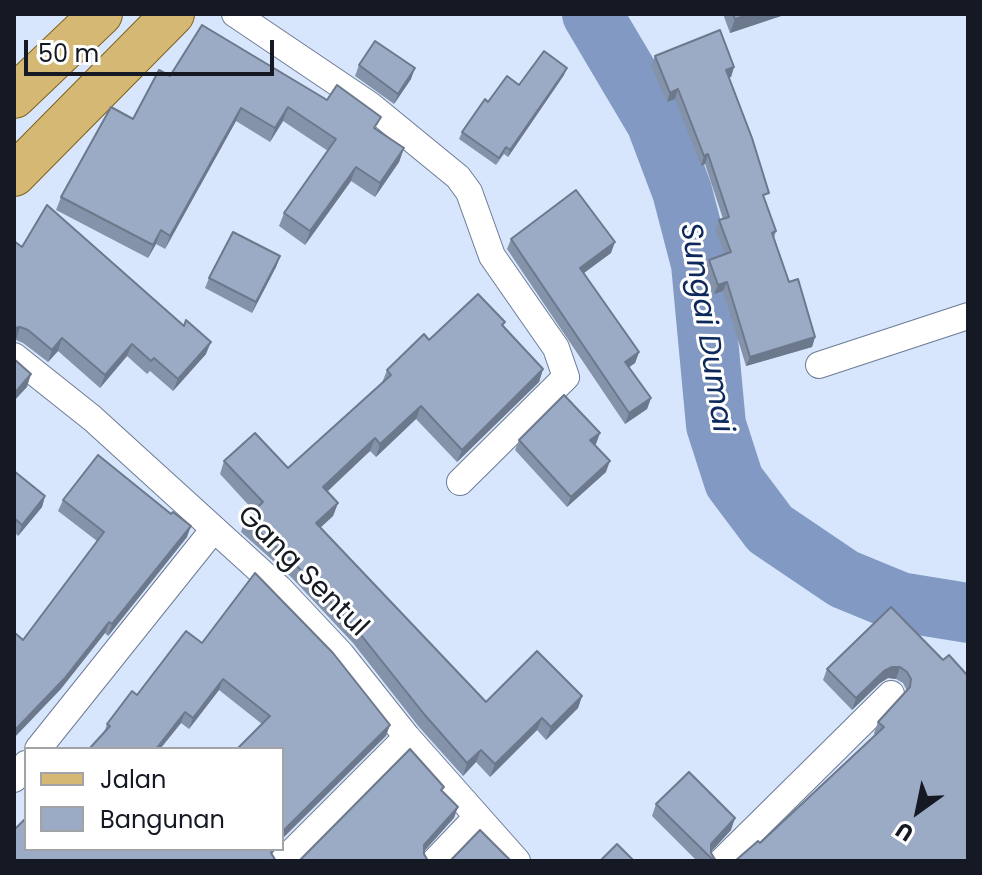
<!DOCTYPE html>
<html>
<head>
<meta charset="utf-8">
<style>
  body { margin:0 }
  #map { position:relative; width:982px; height:875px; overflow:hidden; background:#d8e6fd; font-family:Poppins,sans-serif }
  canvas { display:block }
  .frame { position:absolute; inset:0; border:16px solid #141923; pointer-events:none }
  .legend { position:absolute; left:24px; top:747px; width:260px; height:104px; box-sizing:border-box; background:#fff; border:2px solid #a1a3a7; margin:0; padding:10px 14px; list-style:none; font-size:24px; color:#141923 }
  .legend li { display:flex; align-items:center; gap:16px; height:40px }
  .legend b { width:40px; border:2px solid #a1a3a7 }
  .north { position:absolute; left:878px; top:771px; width:80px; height:80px; -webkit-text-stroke:6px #fff; paint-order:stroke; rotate:213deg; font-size:22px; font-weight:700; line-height:32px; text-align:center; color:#141923 }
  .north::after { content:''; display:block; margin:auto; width:28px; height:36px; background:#141923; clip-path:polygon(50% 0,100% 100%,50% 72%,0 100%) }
  .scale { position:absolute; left:24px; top:40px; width:250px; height:36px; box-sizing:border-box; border:4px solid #141923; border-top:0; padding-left:10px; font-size:24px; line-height:28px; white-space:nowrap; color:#141923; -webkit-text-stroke:6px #fff; paint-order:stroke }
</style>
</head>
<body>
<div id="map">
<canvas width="982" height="875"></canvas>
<div class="frame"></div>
<ul class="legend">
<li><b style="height:10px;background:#d4b873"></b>Jalan</li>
<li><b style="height:22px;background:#9babc6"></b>Bangunan</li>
</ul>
<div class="north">U</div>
<div class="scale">50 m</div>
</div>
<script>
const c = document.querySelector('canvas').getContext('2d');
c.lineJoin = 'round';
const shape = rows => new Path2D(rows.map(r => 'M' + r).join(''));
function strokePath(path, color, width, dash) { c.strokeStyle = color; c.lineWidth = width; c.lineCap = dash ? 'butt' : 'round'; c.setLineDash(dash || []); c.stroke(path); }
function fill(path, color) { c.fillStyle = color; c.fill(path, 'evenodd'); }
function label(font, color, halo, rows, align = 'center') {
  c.font = font + ' Poppins,sans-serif'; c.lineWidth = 6; c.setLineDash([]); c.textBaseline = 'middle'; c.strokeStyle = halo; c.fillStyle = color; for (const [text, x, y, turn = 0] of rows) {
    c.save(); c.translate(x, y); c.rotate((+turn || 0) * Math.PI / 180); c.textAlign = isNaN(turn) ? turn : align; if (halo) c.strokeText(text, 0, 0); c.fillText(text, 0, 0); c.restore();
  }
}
const river = shape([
  [592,14,656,122,682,191,701,264,716,425,734,481,770,529,844,579,900,602,968,613]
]);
const street = shape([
  [235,14,370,105,458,177,469,192,492,256,556,348,566,377,460,482],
  [14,356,92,418,279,588,341,654,407,737,517,861],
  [819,365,968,316],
  [38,749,214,529],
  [14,779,26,764],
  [283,861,407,737],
  [435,861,477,817],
  [722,861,891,694]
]);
const primary = shape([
  [14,97,101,14],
  [14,175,173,14]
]);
const wall = shape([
  [723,14,787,14,730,33],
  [655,56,734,67,731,77,728,77,765,202,776,231,774,238,789,282,815,337,812,347,746,366,723,291,714,294,706,270,709,260,725,254,715,230,719,220,723,219,705,164,701,166,675,99,667,102,651,66],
  [359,65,411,79,394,104,355,76],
  [564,75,508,157,504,154,496,165,459,139,462,132,488,102,519,85],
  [170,76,377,130,404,148,399,162,375,197,351,181,305,245,279,226,284,213,328,151,283,121,270,142,236,121,165,249,156,244,148,258,56,210,61,197,133,119],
  [511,239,611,253,583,273,639,352,635,363,629,367,651,398,647,409,625,424,507,249],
  [22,247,206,354,173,391,150,371,147,374,127,356,100,388,58,351,48,362,23,343,16,340],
  [280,256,276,267,252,313,205,288,209,278],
  [503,326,543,369,539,382,457,462,416,419,376,457,370,451,327,492,338,503,333,516,320,528,486,702,582,696,578,708,546,740,537,730,490,777,476,762,463,776,419,727,353,643,291,577,241,532,245,519,254,511,220,474,224,461,288,468,382,383,387,370,429,340],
  [600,433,595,445,606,472,567,507,515,450,519,440],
  [14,471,45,496,42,507,18,536,14,532],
  [63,500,187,537,108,636,105,633,60,690,23,640,97,541,58,511],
  [202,643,386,736,262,724,219,690,189,729,181,723,160,749,89,749,104,733,107,724,137,695],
  [943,660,968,676,760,843,875,735,874,733,878,722,907,691,903,683,896,679,888,678,880,683,852,710,823,680,827,669],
  [656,804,731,830,711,852,714,860,716,861,697,861,652,816]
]);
const shadedWall = shape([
  [750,14,787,14,730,33,735,19],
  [734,67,731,77,722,80,726,70],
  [415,68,411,79,394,104,398,94],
  [567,68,564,75,508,157,510,150],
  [678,89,675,99,667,102,670,93],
  [288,107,283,121,270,142,275,128],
  [241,108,236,121,165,249,170,236],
  [404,148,399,162,375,197,380,183],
  [708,154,705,164,701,166,704,156],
  [356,167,351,181,305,245,310,231],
  [161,230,156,244,148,258,153,245],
  [615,242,611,253,576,279,580,268],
  [280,256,276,267,252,313,256,302],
  [727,282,723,291,714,294,718,285],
  [20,327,16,340,14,340,14,328],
  [815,337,812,347,746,366,750,357],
  [62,338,58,351,48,362,52,350],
  [211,342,206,354,173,391,178,379],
  [132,344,127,356,100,388,105,375],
  [639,352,635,363,621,373,625,362],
  [543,369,539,382,457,462,462,450],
  [31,374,27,387,14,401,14,394],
  [651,398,647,409,625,424,629,413],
  [421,406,416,419,376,457,380,444],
  [600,433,596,444,586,451,590,440],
  [375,438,370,451,318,500,323,487],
  [610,461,606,472,567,507,571,497],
  [45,496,42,507,18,536,22,525],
  [338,503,333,516,311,536,316,523],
  [191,526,187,537,108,636,112,624],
  [109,622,105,633,60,690,14,738,14,731],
  [892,667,900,667,896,679,888,678,880,683,852,710,856,698,884,671],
  [223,679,219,690,189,729,193,718],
  [582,696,578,708,546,740,551,727],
  [185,712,181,723,160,749,156,749],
  [542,718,537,730,490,777,495,764],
  [390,725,386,736,282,839,282,832],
  [481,750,476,762,463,776,467,763],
  [458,807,454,818,420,856,424,845],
  [735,818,731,830,707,856,711,844]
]);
const building = shape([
  [733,14,750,14,735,19,733,14],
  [202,25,327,100,337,85,381,117,374,128,404,148,380,183,356,167,310,231,284,213,336,139,288,107,275,128,241,108,170,236,161,230,153,245,61,197,111,107,133,119,159,70,170,76,202,25],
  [720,30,734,67,726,70,752,138,769,193,763,195,776,231,772,233,789,282,798,279,815,337,750,357,727,282,718,285,709,260,731,252,719,220,729,217,708,154,704,156,678,89,670,93,655,56,720,30],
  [375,41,415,68,398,94,359,65,375,41],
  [544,51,567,68,510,150,506,147,499,158,462,132,485,99,488,102,507,76,519,85,544,51],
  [576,190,615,242,580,268,639,352,625,362,651,398,629,413,511,239,576,190],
  [47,205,184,326,186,320,211,342,178,379,154,358,151,361,132,344,105,375,62,338,52,350,28,330,20,327,14,328,14,241,22,247,47,205],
  [233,232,280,256,256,302,209,278,233,232],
  [478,294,505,322,502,325,543,369,462,450,421,406,380,444,375,438,323,487,338,503,316,523,486,702,537,651,582,696,551,727,542,718,495,764,481,750,467,763,424,714,357,630,295,564,245,519,263,502,224,461,255,433,288,468,391,375,387,370,424,334,429,340,478,294],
  [14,359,31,374,14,394,14,359],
  [564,395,600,433,590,440,610,461,571,497,519,440,564,395],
  [98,455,171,514,173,512,191,526,112,624,109,622,64,679,14,731,14,634,15,633,23,640,104,532,63,500,98,455],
  [14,471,45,496,22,525,14,518,14,471],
  [255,573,333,653,390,725,282,832,282,749,237,749,270,716,223,679,193,718,185,712,156,749,89,749,110,726,107,724,132,691,137,695,186,631,202,643,255,573],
  [891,607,943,660,949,655,968,676,968,861,735,861,758,841,760,843,884,727,878,722,910,687,911,679,907,672,900,667,892,667,884,671,856,698,827,669,891,607],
  [410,749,444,787,441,790,458,807,424,845,424,854,428,861,299,861,410,749],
  [689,772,735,818,711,844,711,853,716,861,714,861,656,804,689,772],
  [26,818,26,849,273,849,271,853,276,861,14,861,14,830,26,818],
  [480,830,511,861,450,861,480,830],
  [617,844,634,861,600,861,617,844]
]);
const streetNames = [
  ["Gang Sentul",302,572,45]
];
const waterNames = [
  ["Sungai Dumai",705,328,81]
];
strokePath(river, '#829ac3', 60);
strokePath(street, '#6c7b95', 28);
strokePath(primary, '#7f611a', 44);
strokePath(street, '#fff', 26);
strokePath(primary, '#d4b873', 42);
fill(wall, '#8593aa');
fill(shadedWall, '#6c788b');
fill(building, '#9babc6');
strokePath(building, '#6c788b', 2);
label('28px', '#141923', '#fff', streetNames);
label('italic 30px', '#0d285b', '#fff', waterNames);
</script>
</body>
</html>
